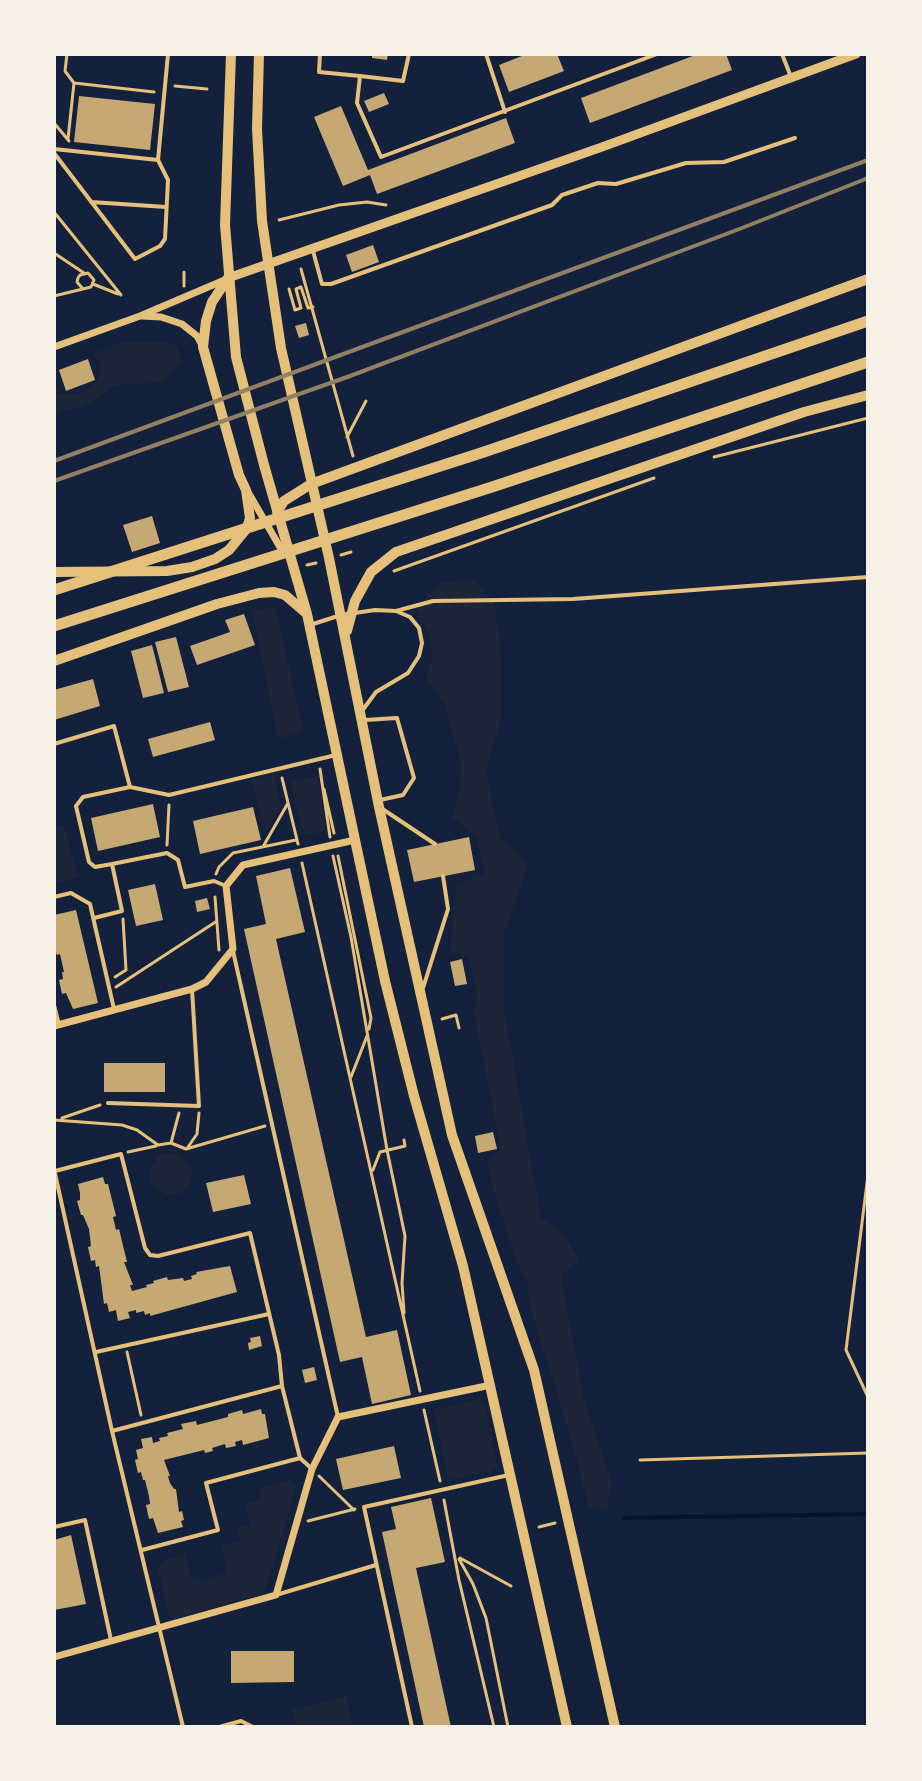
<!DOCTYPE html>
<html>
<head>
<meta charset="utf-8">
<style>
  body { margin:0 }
  #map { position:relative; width:922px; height:1781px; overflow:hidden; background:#14213d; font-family:"Sofia Sans Condensed",sans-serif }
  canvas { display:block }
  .frame { position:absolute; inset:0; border:56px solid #f6f1e7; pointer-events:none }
</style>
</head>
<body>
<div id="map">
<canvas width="922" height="1781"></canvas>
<div class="frame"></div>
</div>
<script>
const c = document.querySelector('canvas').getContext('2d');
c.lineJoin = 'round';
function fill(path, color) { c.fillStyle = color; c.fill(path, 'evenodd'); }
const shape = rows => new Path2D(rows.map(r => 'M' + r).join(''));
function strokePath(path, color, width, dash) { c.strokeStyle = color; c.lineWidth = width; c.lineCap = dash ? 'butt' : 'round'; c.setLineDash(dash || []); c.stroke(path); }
const green = shape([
  [124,341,168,342,176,346,180,354,181,363,161,383,123,384,108,389,100,397,84,406,59,413,54,418,54,389,58,393,66,395,84,392,97,380,101,371,100,363,92,354],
  [474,579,495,605,501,655,501,717,486,773,500,837,528,864,504,934,504,1010,541,1218,564,1235,579,1260,561,1275,583,1395,612,1483,606,1507,589,1508,576,1456,529,1303,528,1285,518,1265,493,1189,487,1161,501,1150,474,1013,477,994,469,956,450,953,456,885,485,873,476,836,452,817,460,789,461,763,444,703,426,677,433,656,430,636,416,608,443,582],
  [275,607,304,732,278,739,252,610],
  [274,774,281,805,265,833,252,780],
  [318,776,326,831,303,836,291,781],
  [64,825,78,877,54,883,54,828],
  '150 1174a21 21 0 1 1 42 0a21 21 0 1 1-42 0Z',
  [473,1400,481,1401,485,1405,497,1467,492,1471,448,1480,434,1410],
  [290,1480,297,1486,266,1587,260,1595,175,1618,169,1616,158,1569,164,1560,185,1554,192,1582,227,1573,221,1545,241,1541,238,1527,250,1524,246,1504,261,1500,259,1488],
  [346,1696,354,1727,297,1727,292,1709]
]);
const stream = shape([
  [624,1518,868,1514]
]);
const building = shape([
  [372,54,388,54,387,60,372,58],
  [527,54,557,54,564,71,509,92,499,65],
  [698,54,726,54,732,70,590,123,581,98],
  [384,93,389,104,369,112,364,101],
  [79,96,155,104,150,150,74,142],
  [341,106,368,170,506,118,515,143,377,194,370,175,343,186,314,117],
  [373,245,379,262,352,272,346,255],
  [306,323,309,335,299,338,295,326],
  [88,359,95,380,66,391,59,370],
  [152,516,160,543,132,552,123,525],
  [244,614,255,645,197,665,190,646,230,632,225,620],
  [176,637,189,687,168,692,155,642],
  [152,645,164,693,143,698,131,651],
  [93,679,100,706,54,720,54,690],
  [210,722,215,740,153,757,148,739],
  [153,804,160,837,98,851,91,818],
  [253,807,261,840,200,854,193,821],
  [469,837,475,870,414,882,407,850],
  [290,868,305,932,276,939,366,1337,397,1330,411,1395,372,1404,362,1357,340,1362,244,929,266,924,256,876],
  [155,884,163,920,136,926,128,890],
  [207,898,210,909,197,912,195,901],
  [76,910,98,1003,73,1009,66,993,62,994,59,980,63,979,62,972,64,972,60,954,57,955,54,948,54,915],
  [462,959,467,984,455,986,450,962],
  [104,1063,165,1063,165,1092,104,1092],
  [493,1132,497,1149,478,1153,475,1136],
  [244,1175,251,1204,213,1212,206,1183],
  [103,1177,105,1184,108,1184,116,1216,113,1217,116,1230,119,1229,127,1262,124,1262,133,1285,130,1285,132,1291,147,1287,146,1285,154,1283,153,1281,167,1277,168,1280,183,1278,184,1281,192,1279,191,1276,197,1274,196,1272,230,1266,237,1292,150,1316,150,1313,145,1315,144,1311,136,1313,136,1310,128,1312,130,1318,118,1321,116,1310,109,1312,107,1303,104,1304,99,1266,96,1267,95,1260,91,1261,88,1247,91,1246,89,1229,83,1215,81,1215,77,1201,80,1200,80,1193,78,1184],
  [260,1336,262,1346,249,1350,248,1343,251,1342,250,1338],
  [314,1367,317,1380,305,1383,302,1370],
  [261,1409,262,1414,265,1414,269,1438,243,1445,242,1440,235,1442,236,1446,226,1448,225,1444,212,1448,213,1451,205,1453,204,1450,164,1460,170,1476,168,1476,170,1483,174,1489,176,1489,179,1512,182,1511,184,1520,181,1521,183,1527,158,1533,153,1518,149,1519,146,1505,150,1504,149,1496,145,1480,143,1480,141,1472,138,1473,135,1460,138,1459,136,1450,143,1448,141,1439,152,1437,153,1443,160,1441,159,1438,168,1436,167,1433,183,1429,181,1424,196,1421,197,1425,228,1417,228,1414,242,1410,243,1414],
  [394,1446,401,1478,343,1490,336,1459],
  [431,1498,445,1562,416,1568,451,1727,424,1727,382,1532,396,1529,391,1507],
  [71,1535,86,1604,54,1610,54,1540],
  [231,1651,294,1651,294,1682,231,1683]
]);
const path = shape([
  [67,54,65,71,74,83,68,139],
  [74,83,154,92],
  [175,86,207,89],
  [54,123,69,141],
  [54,212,121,295],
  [279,220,339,205,367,202,386,205],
  [54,253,84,273],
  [301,269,353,456],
  [93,284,118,294],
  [184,286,184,272],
  [289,289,295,310,301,308,296,289,301,287,308,308,313,307],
  [54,296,91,287,94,280,88,273,80,275,78,278,77,282,83,289],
  [347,437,366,401],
  [714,457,868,418],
  [341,555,351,552],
  [307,565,316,563],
  [394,571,654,478],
  [320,769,330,837],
  [282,778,298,844],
  [324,789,334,833],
  [167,845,169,805],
  [264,845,288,803],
  [333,856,351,937,387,1150,405,1236,402,1283,404,1313],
  [338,856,371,1018,369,1029],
  [302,863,420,1391],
  [216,874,219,867,233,853,296,840],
  [215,897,219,950],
  [115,977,126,970,123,919],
  [116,987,217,921],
  [442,1019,456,1015,459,1028],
  [351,1077,367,1036],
  [62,1118,100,1105],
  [54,1120,122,1125,137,1130,158,1145,171,1143,186,1149,265,1126],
  [171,1143,179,1113],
  [188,1147,197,1134,199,1113],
  [128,1152,156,1146],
  [373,1170,380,1152,405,1146,404,1140],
  [868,1175,846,1350,868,1397],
  [127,1352,141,1415],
  [424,1410,440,1481],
  [640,1460,868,1453],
  [319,1476,354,1510],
  [444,1500,459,1580,494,1727],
  [308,1521,355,1509],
  [539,1527,555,1523],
  [460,1558,511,1586],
  [459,1559,473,1584,486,1618,508,1727]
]);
const service = shape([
  [320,54,319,72,360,76,357,103,381,157,657,54],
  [486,54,505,112],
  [782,54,791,77],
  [360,76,403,81,409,54],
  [54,149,158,160],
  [54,153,135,259,160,246,165,239,168,180,158,160,168,54],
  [91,202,166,207],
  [313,251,322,284,331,284,552,205,562,195,598,183,616,184,686,163,724,162,795,138],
  [396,611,433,601,573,599,868,577],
  [310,625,341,615,375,610,396,611,410,617,419,628,422,643,419,656,408,673,376,692,362,711],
  [365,720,397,718,414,778,403,795,380,800],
  [54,744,114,726,130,787],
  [381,808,435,844],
  [112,864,95,867,89,862,76,806,83,797,130,787,169,795,336,755],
  [54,897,71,893,90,904,114,1009],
  [94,918,122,911,112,864,167,853,178,860,185,887,214,881,226,886],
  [233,951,338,1417],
  [423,988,448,909,443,876],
  [54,1005,59,1025],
  [108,1103,199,1106,192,989],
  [54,1169,112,1431,183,1727],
  [55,1171,121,1154,145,1248,150,1255,158,1256,250,1233,279,1355,282,1386],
  [96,1352,269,1314],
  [112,1431,282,1386,300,1458,312,1469],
  [54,1527,85,1520,111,1640],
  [142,1550,218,1530,206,1483,300,1458],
  [276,1595,376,1565],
  [219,1727,241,1721,253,1727],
  [412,1727,364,1507,509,1475]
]);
const minor = shape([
  [142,316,161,317,182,324,197,336,202,345],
  [54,347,140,316,227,279],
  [248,492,284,554],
  [54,1026,192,989,206,982,233,949,226,886,243,865,355,840],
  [54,1657,276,1595,312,1469,338,1417,491,1385]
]);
const tertiary = shape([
  [228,278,602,147,856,54]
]);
const secondary = shape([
  [231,54,225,225,236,357,264,465,307,614,385,981,414,1096,463,1266,567,1727],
  [259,54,257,129,262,221,281,348,329,558,379,807,452,1135,534,1370,615,1727],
  [277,512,284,501,311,484,868,279],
  [54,572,167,571,192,567,215,559,229,550,247,528,250,518,246,490,239,475,203,347,206,321,212,302,228,278],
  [347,631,355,601,371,572,396,552,804,412,868,395],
  [54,661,217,604,259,593,274,592,285,595,306,613]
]);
const primary = shape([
  [54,590,481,453,868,321],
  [54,626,492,487,868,362]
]);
const rail = shape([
  [54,461,868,160],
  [54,481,350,376,742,228,868,178]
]);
fill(green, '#1d2539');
strokePath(stream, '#0b132b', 4);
fill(building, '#c6a872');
strokePath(path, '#e5c07b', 3);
strokePath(service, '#e5c07b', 4);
strokePath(minor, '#e5c07b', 7);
strokePath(tertiary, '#e5c07b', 9);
strokePath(secondary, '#e5c07b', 10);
strokePath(primary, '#e5c07b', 11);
strokePath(rail, '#918062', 4);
</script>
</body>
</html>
